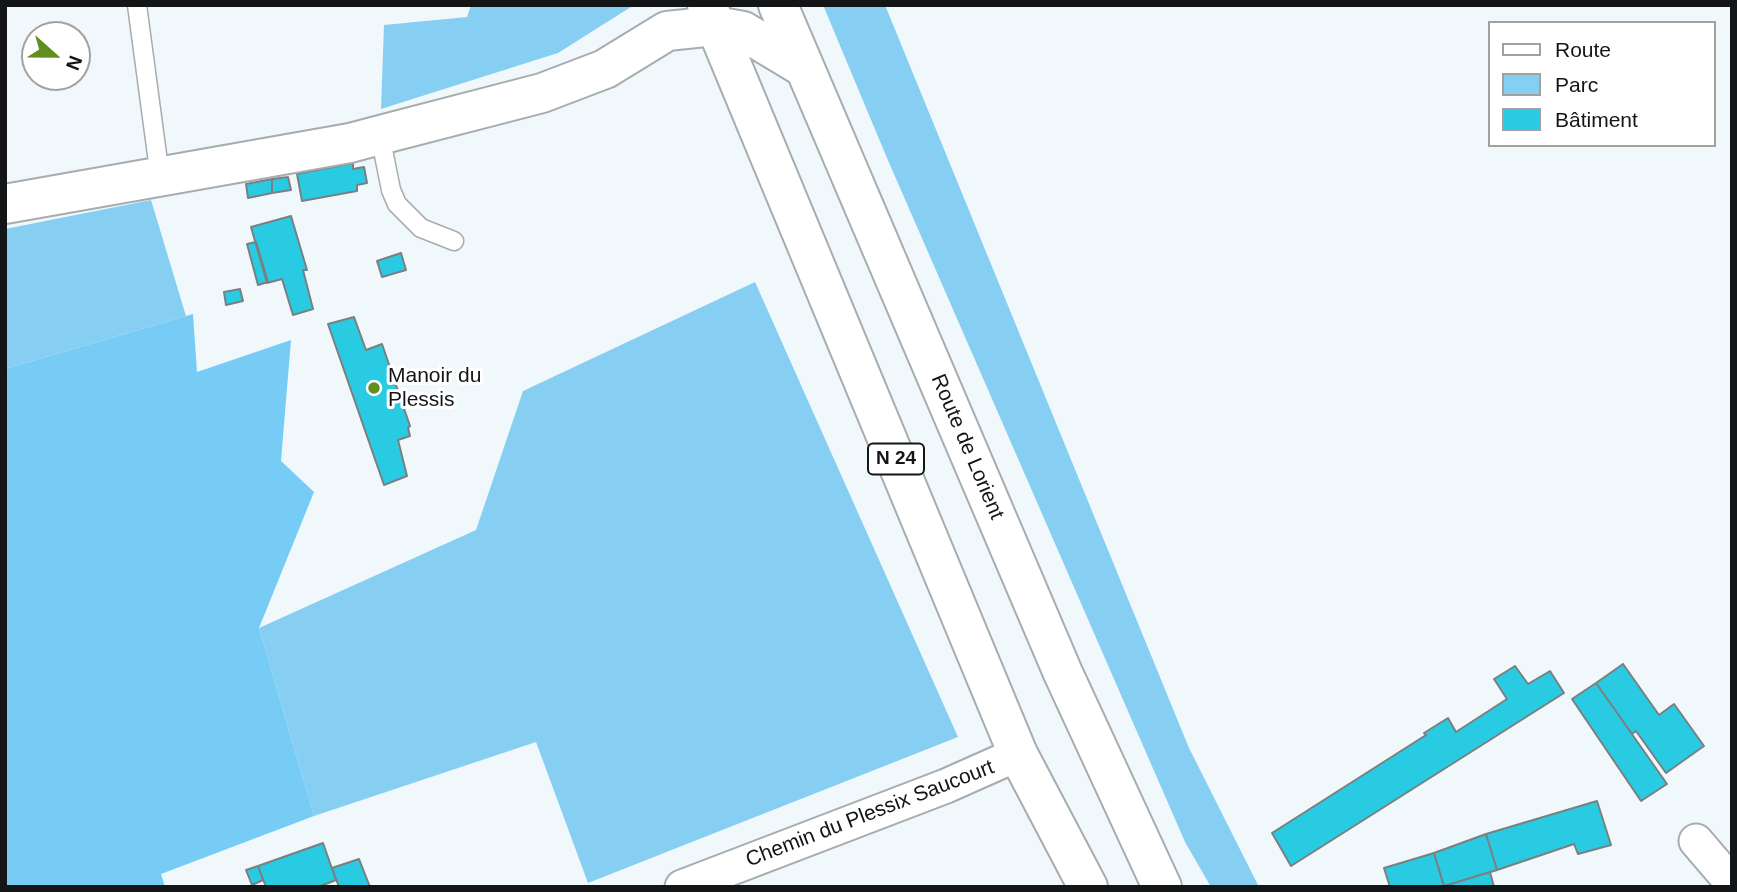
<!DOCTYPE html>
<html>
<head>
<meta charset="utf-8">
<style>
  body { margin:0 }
  #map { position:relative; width:1737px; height:892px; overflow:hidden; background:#f1f8fb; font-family:Helvetica,sans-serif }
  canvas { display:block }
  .frame { position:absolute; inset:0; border:7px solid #131516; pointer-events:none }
  .legend { position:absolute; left:1488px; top:21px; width:228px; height:126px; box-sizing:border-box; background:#fff; border:2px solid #a1a1a2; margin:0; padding:9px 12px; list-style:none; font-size:21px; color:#131516 }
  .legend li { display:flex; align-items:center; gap:14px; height:35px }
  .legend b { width:35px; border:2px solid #a1a1a2 }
  .north { position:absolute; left:21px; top:21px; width:70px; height:70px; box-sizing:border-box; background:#fff; border:2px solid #a1a1a2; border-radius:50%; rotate:111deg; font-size:19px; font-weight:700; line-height:28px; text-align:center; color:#131516 }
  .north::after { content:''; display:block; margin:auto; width:24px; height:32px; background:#618e21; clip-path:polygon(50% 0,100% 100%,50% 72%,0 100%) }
</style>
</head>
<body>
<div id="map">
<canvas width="1737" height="892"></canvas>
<div class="frame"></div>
<ul class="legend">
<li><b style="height:9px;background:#fff"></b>Route</li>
<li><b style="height:19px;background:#86cff2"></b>Parc</li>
<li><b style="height:19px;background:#29cbe3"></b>Bâtiment</li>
</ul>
<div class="north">N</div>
</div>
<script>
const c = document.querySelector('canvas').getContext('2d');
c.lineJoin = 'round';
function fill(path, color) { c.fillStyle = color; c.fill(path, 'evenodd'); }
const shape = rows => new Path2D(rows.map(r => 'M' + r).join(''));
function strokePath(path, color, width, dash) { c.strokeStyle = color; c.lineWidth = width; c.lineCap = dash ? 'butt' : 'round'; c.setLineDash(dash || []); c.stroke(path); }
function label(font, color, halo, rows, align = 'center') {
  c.font = font + ' Helvetica,sans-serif'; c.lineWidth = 6; c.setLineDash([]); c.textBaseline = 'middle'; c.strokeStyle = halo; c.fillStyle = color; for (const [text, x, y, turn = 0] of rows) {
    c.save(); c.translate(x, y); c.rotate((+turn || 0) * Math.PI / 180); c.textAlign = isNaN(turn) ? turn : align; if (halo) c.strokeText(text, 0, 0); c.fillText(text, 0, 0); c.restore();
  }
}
const green = shape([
  [471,5,634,5,558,53,381,109,384,25,467,17],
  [823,5,885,5,1189,748,1259,887,1211,887,1185,842,887,158],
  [151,200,186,316,5,369,5,229],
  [755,282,958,737,588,883,536,742,314,816,259,628,476,530,523,391]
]);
const forest = shape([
  [193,314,197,372,291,340,281,461,314,492,259,628,314,816,161,874,165,887,5,887,5,369]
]);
const building = shape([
  [353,163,353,169,364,167,367,183,357,185,357,191,302,201,297,174,353,163],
  [288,177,291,190,272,193,272,179,288,177],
  [272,179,272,193,248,198,246,184,272,179],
  [291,216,307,270,303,270,313,309,293,315,282,279,267,283,251,227,291,216],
  [256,242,268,282,258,285,247,244,256,242],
  [401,253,406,270,382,277,377,261,401,253],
  [240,289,243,301,226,305,224,292,240,289],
  [354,317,366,350,382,344,410,426,408,428,410,436,398,440,407,476,384,485,328,324,354,317],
  [1623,664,1659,715,1674,704,1704,746,1666,773,1636,731,1632,734,1596,683,1623,664],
  [1515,666,1528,684,1550,671,1564,693,1291,866,1272,833,1426,735,1424,733,1448,718,1456,732,1507,699,1494,679,1515,666],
  [1596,683,1667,784,1641,801,1572,699,1596,683],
  [1597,801,1611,845,1578,854,1574,844,1497,870,1486,834,1597,801],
  [1486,834,1497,870,1444,886,1434,853,1486,834],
  [323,843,336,880,318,887,266,887,258,866,323,843],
  [1434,853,1444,887,1390,887,1384,868,1434,853],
  [359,859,370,887,339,887,332,868,359,859],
  [258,866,263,880,252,885,246,870,258,866],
  [1490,872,1494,887,1444,886,1490,872]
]);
const lane = shape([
  [137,5,160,177],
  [380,135,391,190,397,204,421,228,454,241]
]);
const street = shape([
  [1696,841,1732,883],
  [682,887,946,786,1018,754]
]);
const secondary = shape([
  [5,204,350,143,380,135,542,93,605,69,667,31,715,26,743,31,803,67]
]);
const primary = shape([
  [707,5,1018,754,1088,887],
  [778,5,1063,673,1162,887]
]);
const markers = [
  [374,388,7,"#618e21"]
];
const shields = [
  [896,459,56]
];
const shieldNames = [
  ["N 24",896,459]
];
const poiNames = [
  ["Manoir du",388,376],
  ["Plessis",388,400]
];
const streetNames = [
  ["Route de Lorient",967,447,67],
  ["Chemin du Plessix Saucourt",870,814,-21]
];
fill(green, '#86cff2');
fill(forest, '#76ccf5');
fill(building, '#29cbe3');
strokePath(building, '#7a8081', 2);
strokePath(lane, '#a6acaf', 21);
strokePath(street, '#a6acaf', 37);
strokePath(secondary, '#a6acaf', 42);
strokePath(primary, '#a6acaf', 42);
strokePath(lane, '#fff', 18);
strokePath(street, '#fff', 33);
strokePath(secondary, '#fff', 38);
strokePath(primary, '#fff', 38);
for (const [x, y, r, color] of markers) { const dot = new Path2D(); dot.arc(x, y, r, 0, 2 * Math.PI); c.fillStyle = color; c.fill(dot); strokePath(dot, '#fff', 2.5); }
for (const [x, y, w] of shields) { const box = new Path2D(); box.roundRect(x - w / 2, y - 15.5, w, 31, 5); c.fillStyle = '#fff'; c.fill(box); strokePath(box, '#131516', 2); }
label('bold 19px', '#131516', null, shieldNames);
label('21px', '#131516', '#fff', poiNames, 'left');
label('21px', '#131516', '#fff', streetNames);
</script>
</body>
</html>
